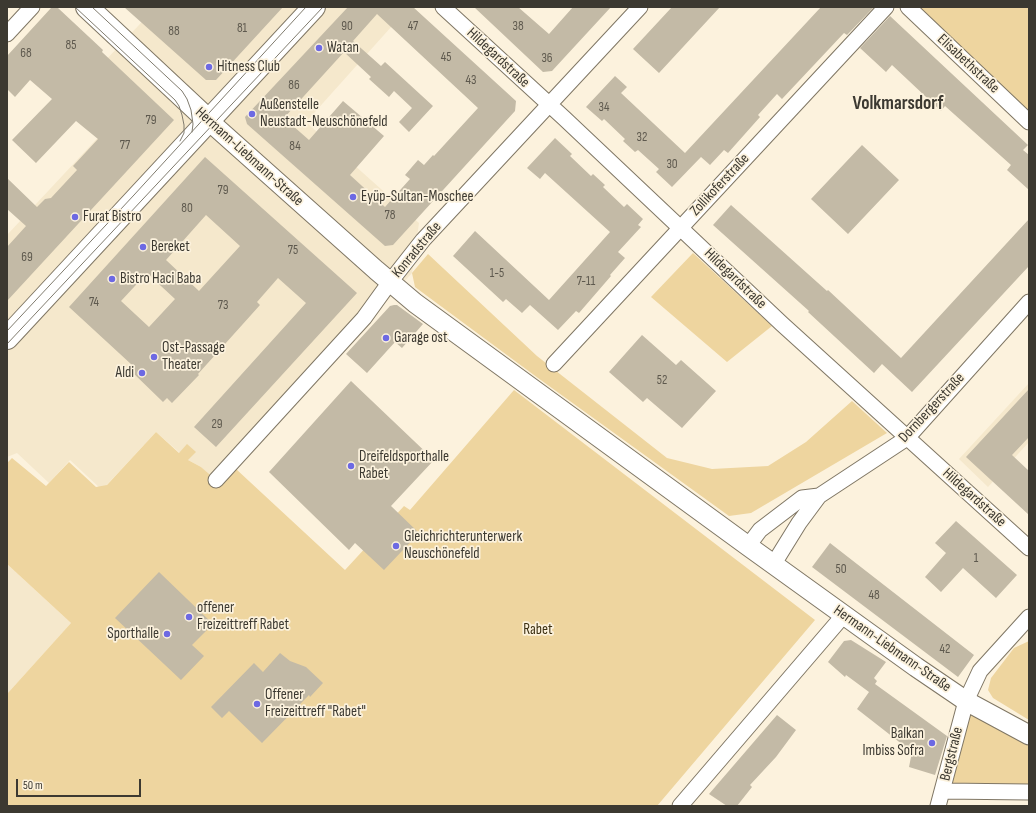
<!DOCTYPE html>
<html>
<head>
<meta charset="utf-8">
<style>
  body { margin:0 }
  #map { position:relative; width:1036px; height:813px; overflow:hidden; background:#fcf2dd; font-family:"Sofia Sans Condensed",sans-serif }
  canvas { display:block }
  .frame { position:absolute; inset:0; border:8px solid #3c3931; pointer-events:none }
  .scale { position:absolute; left:16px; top:779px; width:125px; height:18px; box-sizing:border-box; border:2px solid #3c3931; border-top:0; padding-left:5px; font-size:12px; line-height:14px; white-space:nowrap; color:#3c3931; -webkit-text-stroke:3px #fcf2dd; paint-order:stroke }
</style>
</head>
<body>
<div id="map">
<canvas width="1036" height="813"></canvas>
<div class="frame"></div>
<div class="scale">50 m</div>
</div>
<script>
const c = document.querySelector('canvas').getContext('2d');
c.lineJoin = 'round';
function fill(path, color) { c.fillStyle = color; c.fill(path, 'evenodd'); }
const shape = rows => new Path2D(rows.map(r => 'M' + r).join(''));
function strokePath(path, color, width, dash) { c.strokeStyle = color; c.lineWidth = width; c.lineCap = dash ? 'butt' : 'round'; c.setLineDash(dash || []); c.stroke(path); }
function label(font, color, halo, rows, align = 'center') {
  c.font = font + ' "Sofia Sans Condensed",sans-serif'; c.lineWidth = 3.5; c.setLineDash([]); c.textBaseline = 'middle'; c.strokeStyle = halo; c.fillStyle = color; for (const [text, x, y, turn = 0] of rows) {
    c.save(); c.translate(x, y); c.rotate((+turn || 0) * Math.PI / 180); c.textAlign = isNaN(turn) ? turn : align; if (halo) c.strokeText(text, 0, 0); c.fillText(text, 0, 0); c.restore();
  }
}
const built = shape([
  [156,7,409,7,306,122,419,223,412,273,220,485,201,467,188,460,156,432,102,490,70,460,49,483,17,453,7,457,7,235,120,114,86,81],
  [1029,383,1029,442,988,487,959,459],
  [7,564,71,623,7,694]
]);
const green = shape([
  [908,7,1029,7,1029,122],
  [693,253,772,326,727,362,651,297],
  [428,254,537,356,667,458,712,469,768,466,806,442,852,401,887,433,751,513,729,516,538,378,415,287,412,273],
  [514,390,815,620,657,806,7,806,7,694,71,623,7,564,7,463,12,458,46,486,69,462,96,487,107,485,156,432,179,453,187,444,196,452,188,460,201,467,216,480,236,469,345,570,404,506,410,510],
  [1029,641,1029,720,993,698,988,690,991,678,1014,648],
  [966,701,1029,735,1029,792,943,791]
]);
const building = shape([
  [124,7,283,7,216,80,206,80],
  [348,7,413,7,516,101,515,111,393,245,385,246,247,124,245,117],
  [377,14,478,108,434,156,433,155,424,165,418,160,405,175,410,179,385,207,350,175,384,136,343,101,309,140,284,118,344,52,371,77,369,79,389,97,394,91,412,108,399,122,409,132,433,106,385,62,381,66,353,41],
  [474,7,518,7,549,34,573,7,611,7,552,71,543,72],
  [672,7,720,7,659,73,633,49],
  [821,7,874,7,847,35,844,33,782,99,777,94,758,115,760,117,728,153,724,150,710,165,701,157,672,187,656,172,659,169,638,150,635,152,623,141,625,139,604,119,602,121,586,107,615,76,627,87,621,93,685,153],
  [51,8,58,8,103,50,102,52,174,120,7,301,7,247,26,226,7,209,7,178,37,207,45,199,51,198,77,170,73,166,98,139,76,121,36,163,12,140,52,99,30,80,15,97,7,89,7,56],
  [890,16,1028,145,1023,150,1029,155,1029,190,1007,170,1011,165,945,106,941,111,892,65,886,72,860,48],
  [555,138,572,154,570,156,591,176,593,174,605,185,603,187,624,207,627,204,643,219,638,225,641,227,618,252,625,258,610,275,611,276,579,313,576,311,558,330,530,305,522,313,506,299,503,302,453,256,475,231,549,300,610,232,545,173,540,179,527,168],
  [862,145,899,180,848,234,811,199],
  [205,157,357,293,216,447,194,427,306,303,278,278,257,302,260,305,198,374,199,375,172,403,167,398,163,402,129,369,132,365,69,307],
  [206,215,240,246,199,291,166,260],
  [147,273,175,299,149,327,121,301],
  [731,205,827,291,828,290,901,358,1029,219,1029,266,912,392,882,364,874,373,808,312,809,311,713,225],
  [394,305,397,305,423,324,402,348,395,342,367,373,346,354,390,306],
  [642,335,676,365,681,360,716,391,682,428,647,398,643,402,609,372],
  [351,381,434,460,391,506,419,533,384,570,355,543,349,550,269,472],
  [1029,389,1029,437,1012,455,1029,471,1029,515,966,457],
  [956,521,1017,575,996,598,963,568,941,592,925,577,946,553,935,543],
  [830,543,974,655,958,677,812,567],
  [159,572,213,624,192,645,204,656,181,680,115,618],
  [851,640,886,662,874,678,877,681,875,684,947,736,935,775,909,767,912,752,857,709,869,692,846,675,845,677,828,662,844,641],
  [280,653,290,661,306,667,323,683,310,697,309,695,262,743,229,711,222,718,211,707,254,663,263,672],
  [777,715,796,730,776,757,750,785,752,787,737,806,727,806,709,794]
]);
const minor = shape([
  [443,7,564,118,782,324,1029,548],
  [908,7,1029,122],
  [7,34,32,7],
  [554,364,886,7],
  [216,480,364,318,390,282,423,240,640,7],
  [748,546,760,530,802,498,819,496],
  [773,565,799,523,819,496,907,438,1029,302],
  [943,791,1029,792],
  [680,806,843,616],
  [938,806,966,701,980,671,1029,617]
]);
const tertiary = shape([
  [209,121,376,270,415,303,748,546,916,667,966,701,1029,735]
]);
const secondary = shape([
  [87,7,209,121],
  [7,338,314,7]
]);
const tram = shape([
  [75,7,175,100,179,106,182,115,184,125,184,133,180,141],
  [92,7,182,91,187,99,191,110,193,124,192,132],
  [7,331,134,195,306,7],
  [7,344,323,7]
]);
const markers = [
  [319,48,4,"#6d69e3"],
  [209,67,4,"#6d69e3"],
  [252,114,4,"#6d69e3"],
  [353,197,4,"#6d69e3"],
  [75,217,4,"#6d69e3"],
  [143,247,4,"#6d69e3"],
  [112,279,4,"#6d69e3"],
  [386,338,4,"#6d69e3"],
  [154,357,4,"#6d69e3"],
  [142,373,4,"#6d69e3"],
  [351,466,4,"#6d69e3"],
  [396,546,4,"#6d69e3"],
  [189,617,4,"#6d69e3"],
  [167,634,4,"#6d69e3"],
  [257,704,4,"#6d69e3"],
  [932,743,4,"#6d69e3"]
];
const numberNames = [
  ["90",347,27],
  ["47",413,27],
  ["38",518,27],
  ["81",242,29],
  ["88",174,32],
  ["85",71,46],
  ["68",26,54],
  ["45",446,58],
  ["36",547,59],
  ["43",471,81],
  ["86",294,86],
  ["34",604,108],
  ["79",151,121],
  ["32",642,138],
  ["77",125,146],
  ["84",295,147],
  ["30",672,165],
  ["79",223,191],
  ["80",187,209],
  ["78",390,216],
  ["75",293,251],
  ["69",27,258],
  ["1-5",497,274],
  ["7-11",586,282],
  ["74",94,303],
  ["73",223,306],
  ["52",662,381],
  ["29",217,425],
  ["1",976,559],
  ["50",841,570],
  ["48",874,596],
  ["42",945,650]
];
const poiNames = [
  ["Watan",327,48],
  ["Hitness Club",217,67],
  ["Außenstelle",260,105],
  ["Neustadt-Neuschönefeld",260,122],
  ["Eyüp-Sultan-Moschee",361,197],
  ["Furat Bistro",83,217],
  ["Bereket",151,247],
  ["Bistro Haci Baba",120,279],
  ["Garage ost",394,338],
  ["Ost-Passage",162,348],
  ["Theater",162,365],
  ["Aldi",134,373,"right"],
  ["Dreifeldsporthalle",359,457],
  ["Rabet",359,474],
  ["Gleichrichterunterwerk",404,537],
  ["Neuschönefeld",404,554],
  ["offener",197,608],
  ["Freizeittreff Rabet",197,625],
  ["Sporthalle",159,634,"right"],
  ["Offener",265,695],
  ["Freizeittreff \"Rabet\"",265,712],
  ["Balkan",924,734,"right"],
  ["Imbiss Sofra",924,751,"right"]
];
const streetNames = [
  ["Hildegardstraße",498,58,43],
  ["Elisabethstraße",968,64,43],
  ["Hermann-Liebmann-Straße",249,157,42],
  ["Zollikoferstraße",720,185,-47],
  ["Konradstraße",417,250,-50],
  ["Hildegardstraße",735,279,44],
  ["Dornbergerstraße",932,408,-47],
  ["Hildegardstraße",974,498,42],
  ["Hermann-Liebmann-Straße",892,649,35],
  ["Bergstraße",952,754,-76]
];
const parkNames = [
  ["Rabet",538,630]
];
const districtNames = [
  ["Volkmarsdorf",898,104]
];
fill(built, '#f5e8cc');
fill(green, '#eed59f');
fill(building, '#c3baa6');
strokePath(minor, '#7f7664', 17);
strokePath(tertiary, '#7f7664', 21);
strokePath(secondary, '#7f7664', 24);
strokePath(minor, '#fff', 15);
strokePath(tertiary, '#fff', 19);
strokePath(secondary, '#fff', 22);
strokePath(tram, '#817c6f', 1);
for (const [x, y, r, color] of markers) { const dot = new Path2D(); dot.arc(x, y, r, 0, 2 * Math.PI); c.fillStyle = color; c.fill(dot); strokePath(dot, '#fcf2dd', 1.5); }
label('13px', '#5e594e', null, numberNames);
label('15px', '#3c3931', '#fcf2dd', poiNames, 'left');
label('15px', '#3c3931', '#fcf2dd', streetNames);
label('15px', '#3c3012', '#fcf2dd', parkNames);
label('bold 19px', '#3c3931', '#fcf2dd', districtNames);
</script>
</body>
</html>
